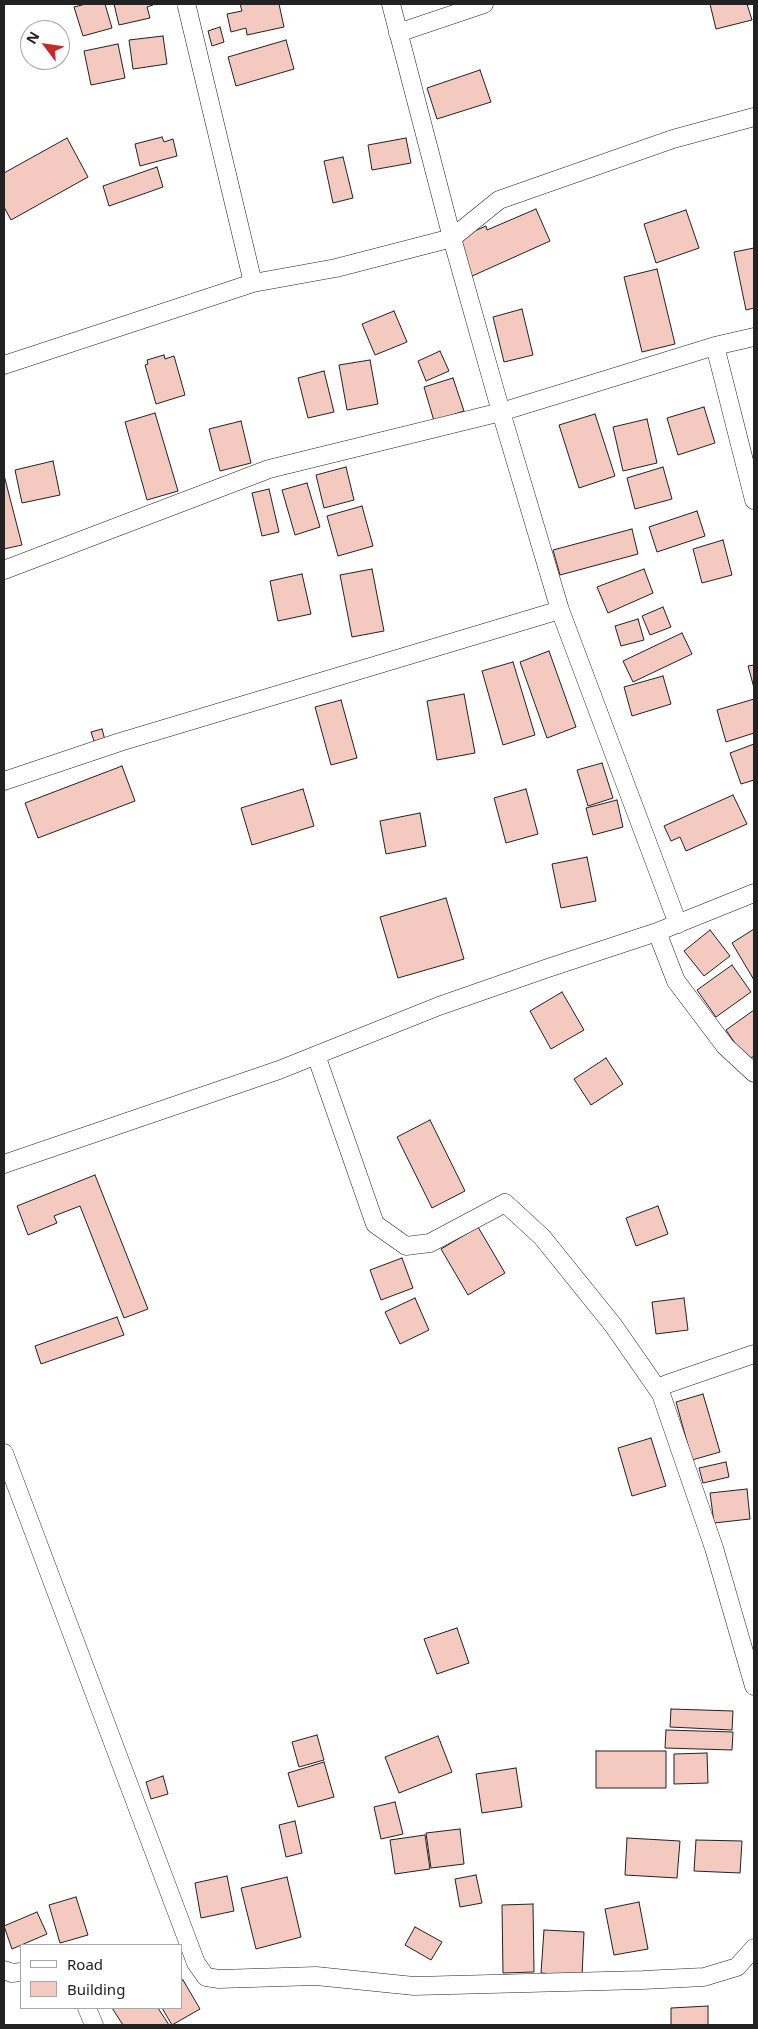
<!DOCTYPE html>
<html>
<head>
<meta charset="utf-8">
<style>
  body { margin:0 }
  #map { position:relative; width:758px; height:2029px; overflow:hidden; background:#fff; font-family:"Noto Sans",sans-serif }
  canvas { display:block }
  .frame { position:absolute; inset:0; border:5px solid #222; pointer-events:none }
  .legend { position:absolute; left:20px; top:1944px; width:162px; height:65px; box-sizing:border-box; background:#fff; border:1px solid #a7a7a7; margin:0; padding:6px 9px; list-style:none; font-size:15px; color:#222 }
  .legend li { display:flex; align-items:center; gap:10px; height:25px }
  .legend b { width:25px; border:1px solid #a7a7a7 }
  .north { position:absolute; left:20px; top:20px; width:50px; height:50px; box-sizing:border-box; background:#fff; border:1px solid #a7a7a7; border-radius:50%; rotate:301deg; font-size:14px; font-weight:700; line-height:20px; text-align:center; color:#222 }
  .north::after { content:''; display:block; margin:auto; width:18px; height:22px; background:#c62828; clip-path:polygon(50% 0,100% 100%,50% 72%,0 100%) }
</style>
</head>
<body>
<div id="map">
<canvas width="758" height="2029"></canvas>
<div class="frame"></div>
<ul class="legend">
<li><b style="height:6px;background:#fff"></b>Road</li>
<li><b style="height:14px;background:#f3c9c0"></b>Building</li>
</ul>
<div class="north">N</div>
</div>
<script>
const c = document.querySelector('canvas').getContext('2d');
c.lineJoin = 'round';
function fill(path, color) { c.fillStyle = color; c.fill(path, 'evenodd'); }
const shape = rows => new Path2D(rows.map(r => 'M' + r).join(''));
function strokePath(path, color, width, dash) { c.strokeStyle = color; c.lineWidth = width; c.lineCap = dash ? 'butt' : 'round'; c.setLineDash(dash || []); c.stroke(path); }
const building = shape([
  [86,4,105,4,112,28,83,36,74,7,86,4],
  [114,4,153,4,153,5,147,7,150,18,119,25,114,4],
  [240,4,279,4,284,27,247,35,246,28,231,32,227,14,242,11,240,4],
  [710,4,747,4,752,20,716,29,710,4],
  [220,27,224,42,212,46,208,31,220,27],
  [163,36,167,64,133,69,129,40,163,36],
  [286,40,294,69,236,86,228,57,286,40],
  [118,44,125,78,91,85,84,51,118,44],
  [480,70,491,102,437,119,427,88,480,70],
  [162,137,164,142,173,139,177,156,140,166,135,144,162,137],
  [67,138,88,177,11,220,4,207,4,173,67,138],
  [406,138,411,163,372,170,368,145,406,138],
  [343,157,353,198,333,203,324,161,343,157],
  [157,167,163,187,109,206,103,186,157,167],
  [536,209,550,241,470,277,454,240,486,226,487,230,536,209],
  [686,210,699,248,656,263,644,224,686,210],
  [754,248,754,308,746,310,734,252,754,248],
  [657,269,675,344,642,352,624,277,657,269],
  [522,309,533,355,504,362,493,317,522,309],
  [394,311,407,342,375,355,362,324,394,311],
  [440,351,449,371,426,381,418,361,440,351],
  [164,355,165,359,174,356,185,395,156,404,145,365,148,364,147,360,164,355],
  [370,360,378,404,347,410,339,365,370,360],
  [324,371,334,412,308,418,298,378,324,371],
  [453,378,464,411,434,421,424,387,453,378],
  [704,407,715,443,678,455,667,418,704,407],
  [155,413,178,491,147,500,125,422,155,413],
  [595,414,615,476,579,488,559,425,595,414],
  [647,419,657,463,623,471,613,427,647,419],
  [241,421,251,463,220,471,209,429,241,421],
  [53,461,60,495,22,503,15,470,53,461],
  [346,467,354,500,324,508,316,475,346,467],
  [663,467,672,499,635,509,627,478,663,467],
  [4,475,22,545,4,549,4,475],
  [307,483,320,527,295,535,282,490,307,483],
  [269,489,279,532,262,536,252,493,269,489],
  [362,506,373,546,338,556,327,516,362,506],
  [697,511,705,536,657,552,649,527,697,511],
  [632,529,638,554,560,575,553,550,632,529],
  [723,540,732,575,702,583,693,549,723,540],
  [372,569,384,631,352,637,340,575,372,569],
  [644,569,653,593,608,613,597,587,644,569],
  [302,574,311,614,278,621,270,581,302,574],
  [663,607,671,627,650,635,642,616,663,607],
  [638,619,644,640,621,646,615,626,638,619],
  [682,633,692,654,633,682,623,661,682,633],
  [549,651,576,727,547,738,520,662,549,651],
  [513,662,535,735,503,745,482,671,513,662],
  [754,665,754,688,748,666,754,665],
  [663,676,671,704,632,716,624,687,663,676],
  [464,694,475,753,437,760,427,701,464,694],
  [754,699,754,733,726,742,717,710,754,699],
  [341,700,357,758,331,765,315,707,341,700],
  [102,729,105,740,95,744,91,732,102,729],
  [754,744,754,780,741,784,730,753,754,744],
  [602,763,613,798,588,806,577,770,602,763],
  [122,766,135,801,38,838,25,803,122,766],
  [303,789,314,826,252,845,241,808,303,789],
  [526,789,538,834,506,843,494,798,526,789],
  [733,795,747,824,686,851,680,837,671,841,664,826,733,795],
  [617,800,623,827,593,835,586,808,617,800],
  [420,813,426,846,386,854,380,821,420,813],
  [587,857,596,901,561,908,552,864,587,857],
  [446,898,464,959,398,978,380,917,446,898],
  [754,929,754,980,732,943,754,929],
  [710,930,730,956,704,976,684,951,710,930],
  [732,965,751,992,716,1017,697,990,732,965],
  [562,992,584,1030,551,1049,530,1011,562,992],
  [754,1010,754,1056,747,1061,726,1030,754,1010],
  [606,1058,623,1084,591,1105,574,1079,606,1058],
  [430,1120,465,1191,432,1208,397,1137,430,1120],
  [95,1175,148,1309,124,1318,80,1206,54,1216,57,1223,28,1235,17,1206,95,1175],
  [658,1206,668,1234,636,1246,626,1218,658,1206],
  [478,1227,505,1273,468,1295,441,1249,478,1227],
  [402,1258,413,1288,381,1300,370,1270,402,1258],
  [415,1298,429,1330,400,1344,385,1312,415,1298],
  [684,1298,688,1330,656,1334,652,1302,684,1298],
  [117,1317,124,1335,41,1364,35,1346,117,1317],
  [703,1394,720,1452,692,1460,676,1402,703,1394],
  [651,1438,666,1486,632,1496,618,1448,651,1438],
  [726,1462,729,1477,703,1483,699,1468,726,1462],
  [747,1489,750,1519,714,1523,710,1493,747,1489],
  [457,1628,469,1663,437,1674,424,1639,457,1628],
  [671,1709,733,1711,732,1730,670,1727,671,1709],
  [666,1730,733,1732,732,1750,665,1748,666,1730],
  [317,1735,324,1760,299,1767,292,1742,317,1735],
  [438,1736,452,1772,399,1793,385,1757,438,1736],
  [596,1751,666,1751,666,1788,596,1788,596,1751],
  [707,1753,708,1783,674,1784,674,1754,707,1753],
  [324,1762,334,1797,298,1807,288,1773,324,1762],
  [516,1768,522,1807,482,1813,476,1774,516,1768],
  [163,1776,168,1794,151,1799,146,1782,163,1776],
  [395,1802,403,1834,381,1839,374,1807,395,1802],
  [295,1821,302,1853,286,1857,279,1825,295,1821],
  [460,1829,464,1864,431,1868,426,1833,460,1829],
  [425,1835,430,1869,395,1874,390,1840,425,1835],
  [627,1838,680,1841,677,1878,625,1875,627,1838],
  [696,1840,742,1841,740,1873,694,1871,696,1840],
  [476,1875,482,1903,460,1907,455,1879,476,1875],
  [227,1876,234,1911,201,1918,195,1883,227,1876],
  [287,1877,301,1937,256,1949,241,1888,287,1877],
  [76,1897,88,1935,60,1943,49,1905,76,1897],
  [639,1902,648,1949,614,1955,605,1909,639,1902],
  [533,1904,534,1972,503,1973,502,1905,533,1904],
  [37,1912,47,1934,12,1949,4,1926,37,1912],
  [415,1927,442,1942,431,1960,405,1945,415,1927],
  [544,1930,584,1932,582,1976,541,1973,544,1930],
  [183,1980,200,2009,172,2025,162,2008,181,2008,181,1981,183,1980],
  [708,2006,708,2025,671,2025,671,2008,708,2006],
  [112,2008,158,2008,169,2025,123,2025,112,2008]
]);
const street = shape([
  [391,4,452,238,501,412,560,610,678,924],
  [187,7,253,283],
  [398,33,484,4],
  [715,346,754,500],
  [4,365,253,283,336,268,452,238,499,200,673,139,754,117],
  [4,570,269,469,501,412,715,346,754,337],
  [4,781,120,742,560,610],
  [657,932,676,981,725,1046,754,1073],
  [316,1055,375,1224,406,1246,430,1243,505,1203,542,1237,613,1325,661,1394,714,1548,754,1686],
  [4,1164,279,1070,439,1006,548,968,657,932,754,893],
  [661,1394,662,1387,667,1384,754,1354],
  [4,1453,196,1963,206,1977,219,1979,316,1976,414,1986,643,1980,704,1977,737,1967,754,1948],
  [4,1970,12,1973,21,1972],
  [87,2008,94,2025]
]);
fill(building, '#f3c9c0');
strokePath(building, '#222', 1);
strokePath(street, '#222', 19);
strokePath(street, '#fff', 18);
</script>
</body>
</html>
